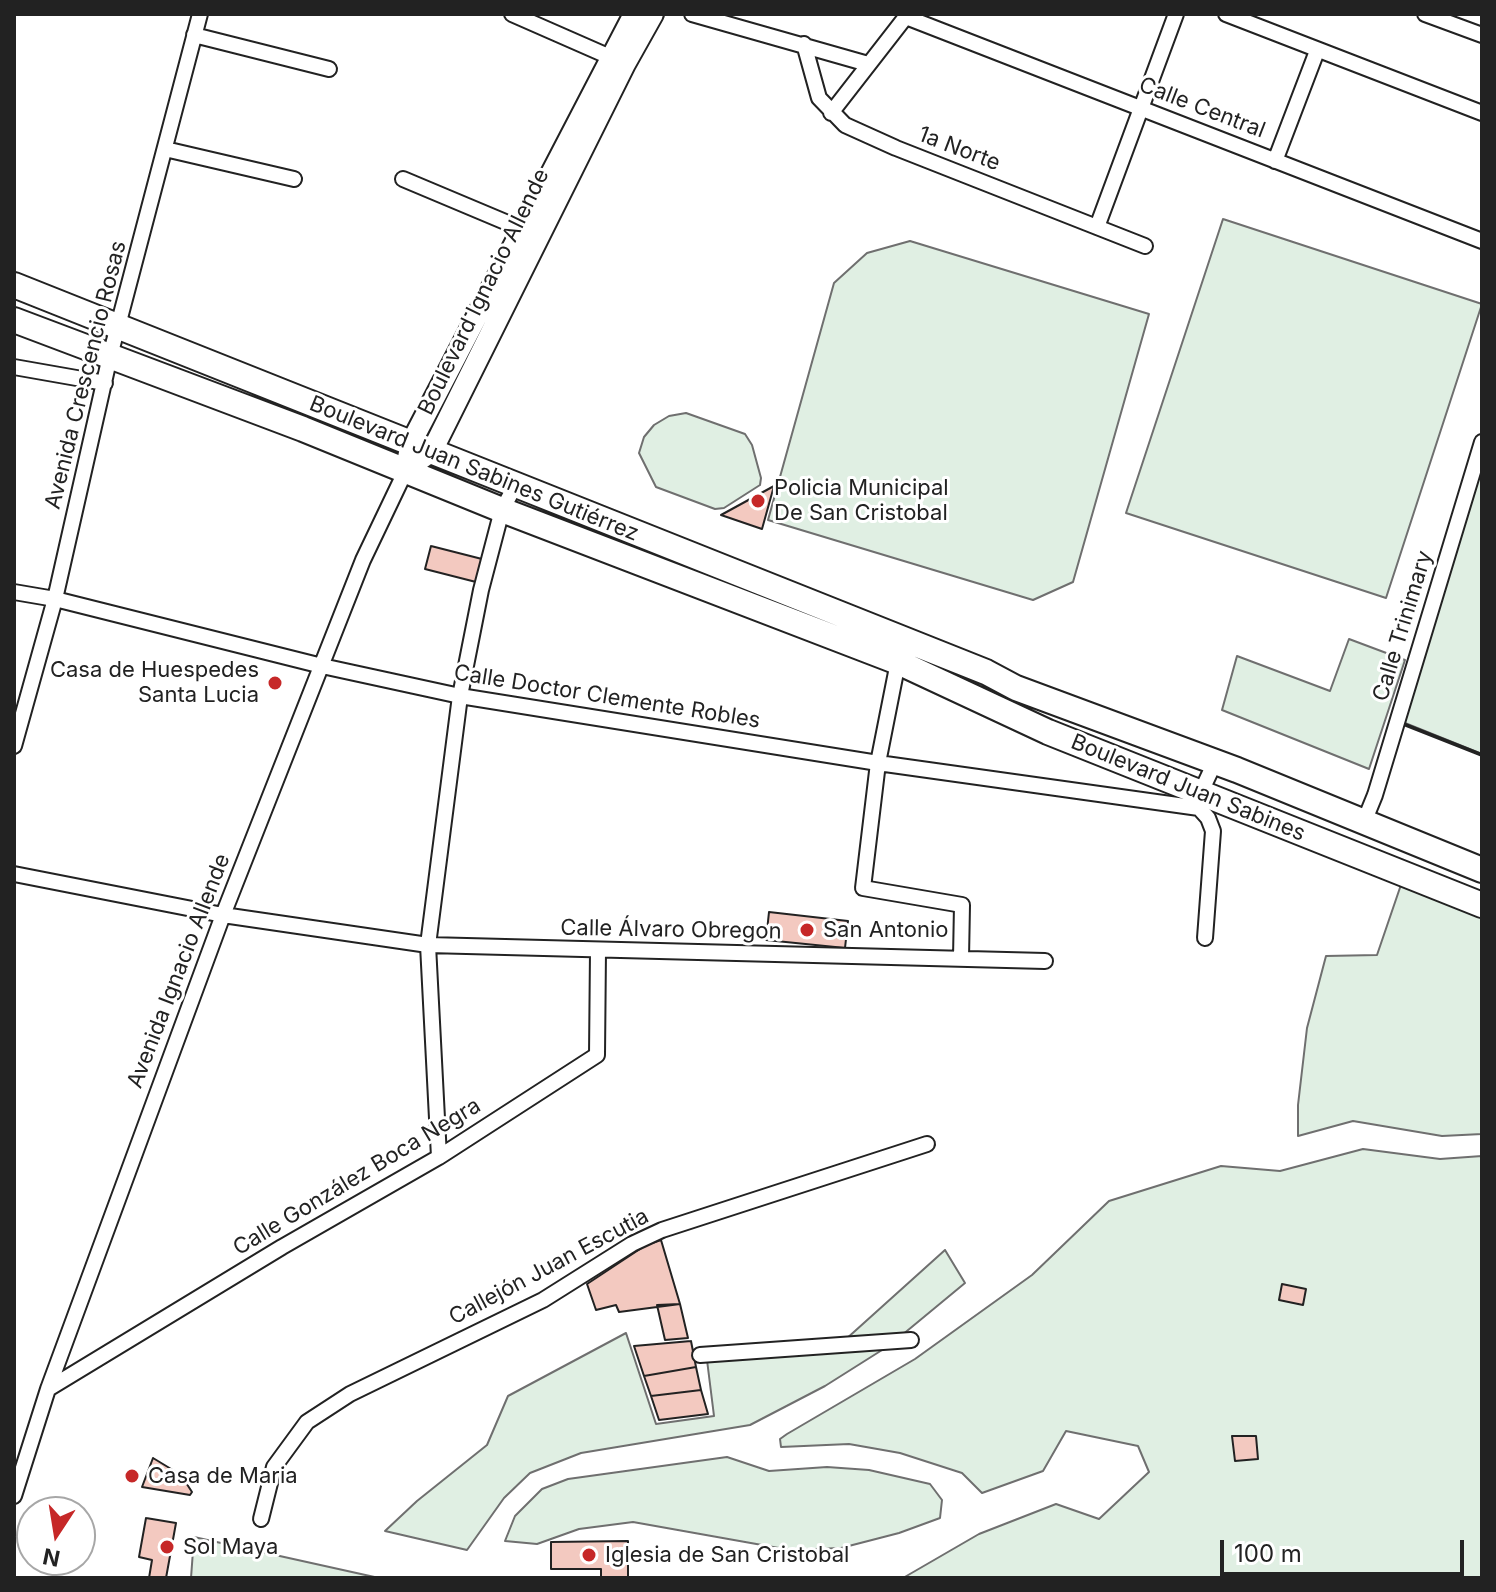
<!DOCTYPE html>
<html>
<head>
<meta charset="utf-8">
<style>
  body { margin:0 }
  #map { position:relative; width:1496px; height:1592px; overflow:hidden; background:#fff; font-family:Inter,sans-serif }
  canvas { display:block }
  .frame { position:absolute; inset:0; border:16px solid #222; pointer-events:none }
  .north { position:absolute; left:16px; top:1496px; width:80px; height:80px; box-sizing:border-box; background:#fff; border:2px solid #a7a7a7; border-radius:50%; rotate:192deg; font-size:22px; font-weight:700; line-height:32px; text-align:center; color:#222 }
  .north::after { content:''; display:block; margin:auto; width:28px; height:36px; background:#c62828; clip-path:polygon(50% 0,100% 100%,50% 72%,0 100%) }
  .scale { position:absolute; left:1220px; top:1540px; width:244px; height:36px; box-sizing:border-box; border:4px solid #222; border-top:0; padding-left:10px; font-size:24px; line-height:28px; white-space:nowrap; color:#222; -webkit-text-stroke:6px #fff; paint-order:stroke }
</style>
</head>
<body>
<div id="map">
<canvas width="1496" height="1592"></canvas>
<div class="frame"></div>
<div class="north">N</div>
<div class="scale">100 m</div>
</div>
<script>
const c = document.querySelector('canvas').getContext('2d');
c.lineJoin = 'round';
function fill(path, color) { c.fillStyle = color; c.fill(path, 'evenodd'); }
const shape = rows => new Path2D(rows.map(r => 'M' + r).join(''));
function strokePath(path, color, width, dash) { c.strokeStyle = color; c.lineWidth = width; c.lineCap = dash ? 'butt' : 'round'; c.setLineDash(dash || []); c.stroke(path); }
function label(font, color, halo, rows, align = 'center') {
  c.font = font + ' Inter,sans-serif'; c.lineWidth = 6; c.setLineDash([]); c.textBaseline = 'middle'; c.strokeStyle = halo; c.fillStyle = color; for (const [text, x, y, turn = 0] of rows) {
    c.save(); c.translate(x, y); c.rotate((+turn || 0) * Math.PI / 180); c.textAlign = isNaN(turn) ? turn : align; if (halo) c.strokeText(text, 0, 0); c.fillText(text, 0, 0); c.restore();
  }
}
const green = shape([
  [1223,219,1482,304,1386,598,1126,513,1223,219],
  [910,241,1149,314,1073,582,1033,600,768,520,834,283,867,253,910,241],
  [686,413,745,434,752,445,761,478,760,485,724,508,715,509,656,487,639,453,644,437,654,425,669,416,686,413],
  [1482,452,1482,754,1400,721,1482,452],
  [1349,639,1405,660,1369,769,1222,710,1237,656,1330,691,1349,639],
  [1405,873,1482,905,1482,1134,1442,1136,1353,1121,1298,1136,1298,1105,1307,1028,1326,956,1377,955,1405,873],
  [1363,1149,1440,1159,1482,1156,1482,1578,903,1578,979,1534,1056,1504,1099,1519,1149,1472,1138,1446,1066,1431,1043,1471,982,1493,962,1473,900,1453,849,1444,781,1447,780,1439,787,1434,915,1359,1032,1275,1109,1201,1221,1166,1280,1171,1363,1149],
  [945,1250,965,1283,890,1345,825,1386,750,1425,581,1453,530,1473,504,1498,467,1550,385,1531,417,1501,487,1445,508,1396,626,1333,656,1424,714,1416,707,1360,835,1349,945,1250],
  [727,1457,769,1471,827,1467,869,1470,930,1484,942,1500,940,1518,899,1533,841,1548,790,1550,633,1522,579,1529,537,1544,505,1541,515,1516,542,1489,568,1479,727,1457],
  [194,1537,379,1578,191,1578,194,1537]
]);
const building = shape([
  [774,486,762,529,721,515,774,486],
  [431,546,482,559,476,582,425,569,431,546],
  [769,912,848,921,845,948,766,940,769,912],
  [661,1240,680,1304,619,1312,616,1305,596,1310,587,1284,646,1245,661,1240],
  [1282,1284,1306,1289,1303,1305,1279,1300,1282,1284],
  [680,1304,688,1338,665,1340,657,1305,680,1304],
  [691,1341,696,1367,644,1376,634,1346,691,1341],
  [696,1367,701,1390,651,1396,644,1376,696,1367],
  [701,1390,708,1414,659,1420,651,1396,701,1390],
  [1232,1436,1256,1436,1258,1459,1235,1461,1232,1436],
  [153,1458,181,1475,192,1492,190,1495,142,1487,153,1458],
  [146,1518,176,1523,166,1578,149,1578,152,1560,139,1557,146,1518],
  [628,1541,628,1578,601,1578,601,1569,551,1569,551,1542,628,1541]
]);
const minor = shape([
  [512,14,610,57],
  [692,14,868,64],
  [1226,14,1482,113],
  [1425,14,1482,35],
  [906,17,1482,241],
  [194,35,329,69],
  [804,44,819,98,845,125,896,148,1145,246],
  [831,113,908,14],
  [165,149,294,179],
  [1275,161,1317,51],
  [403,179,522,229],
  [1097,227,1176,14],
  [14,367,105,383],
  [14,592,55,599,322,666,460,696,878,763,1199,808],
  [898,662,878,763,863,888,962,905,961,958],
  [14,746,55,599,110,356,200,14],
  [1364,822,1375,795,1482,442],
  [14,874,223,915,428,945,1045,961],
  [1205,938,1213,831,1208,818,1199,808,1200,794,1215,762],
  [439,1157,428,945,460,696,481,590,502,510,515,486],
  [700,1355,911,1340],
  [48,1389,282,1247,439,1157,597,1055,598,951],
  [14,1496,48,1389,223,915,363,560,406,470],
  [261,1519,274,1467,307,1422,350,1394,543,1300,632,1244,662,1230,927,1144]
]);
const secondary = shape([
  [408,458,411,443,634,14],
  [406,470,432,451,625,64,653,14]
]);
const primary = shape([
  [14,285,986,672,1016,688,1237,770,1482,870],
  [14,320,303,429,502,510,898,662,1048,732,1482,905]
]);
const wall = shape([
  [1406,725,1482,755]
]);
const markers = [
  [758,501,8,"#c62828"],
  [275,683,8,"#c62828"],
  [807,930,8,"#c62828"],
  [132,1476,8,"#c62828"],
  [167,1547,8,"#c62828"],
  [589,1555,8,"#c62828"]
];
const streetNames = [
  ["Calle Central",1202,108,21],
  ["1a Norte",959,149,21],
  ["Boulevard Ignacio Allende",484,292,-64],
  ["Avenida Crescencio Rosas",86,375,-76],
  ["Boulevard Juan Sabines Gutiérrez",474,469,22],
  ["Calle Trinimary",1403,626,-73],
  ["Calle Doctor Clemente Robles",607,697,9],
  ["Boulevard Juan Sabines",1188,788,22],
  ["Calle Álvaro Obregon",671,930,1],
  ["Avenida Ignacio Allende",179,971,-69],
  ["Calle González Boca Negra",357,1177,-31],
  ["Callejón Juan Escutia",549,1267,-28]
];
const poiNames = [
  ["Policia Municipal",774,488],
  ["De San Cristobal",774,513],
  ["Casa de Huespedes",259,670,"right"],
  ["Santa Lucia",259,695,"right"],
  ["San Antonio",823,930],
  ["Casa de Maria",148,1476],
  ["Sol Maya",183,1547],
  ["Iglesia de San Cristobal",605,1555]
];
fill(green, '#e0efe3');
strokePath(green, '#6f6f6f', 2);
fill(building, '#f3c9c0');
strokePath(building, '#222', 2);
strokePath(minor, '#222', 18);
strokePath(secondary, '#222', 24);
strokePath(primary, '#222', 28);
strokePath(minor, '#fff', 14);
strokePath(secondary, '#fff', 20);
strokePath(primary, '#fff', 24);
strokePath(wall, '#222', 4);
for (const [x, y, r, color] of markers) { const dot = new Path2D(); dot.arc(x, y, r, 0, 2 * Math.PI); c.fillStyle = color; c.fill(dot); strokePath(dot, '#fff', 3); }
label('22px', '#222', '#fff', streetNames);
label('22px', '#222', '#fff', poiNames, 'left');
</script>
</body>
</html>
